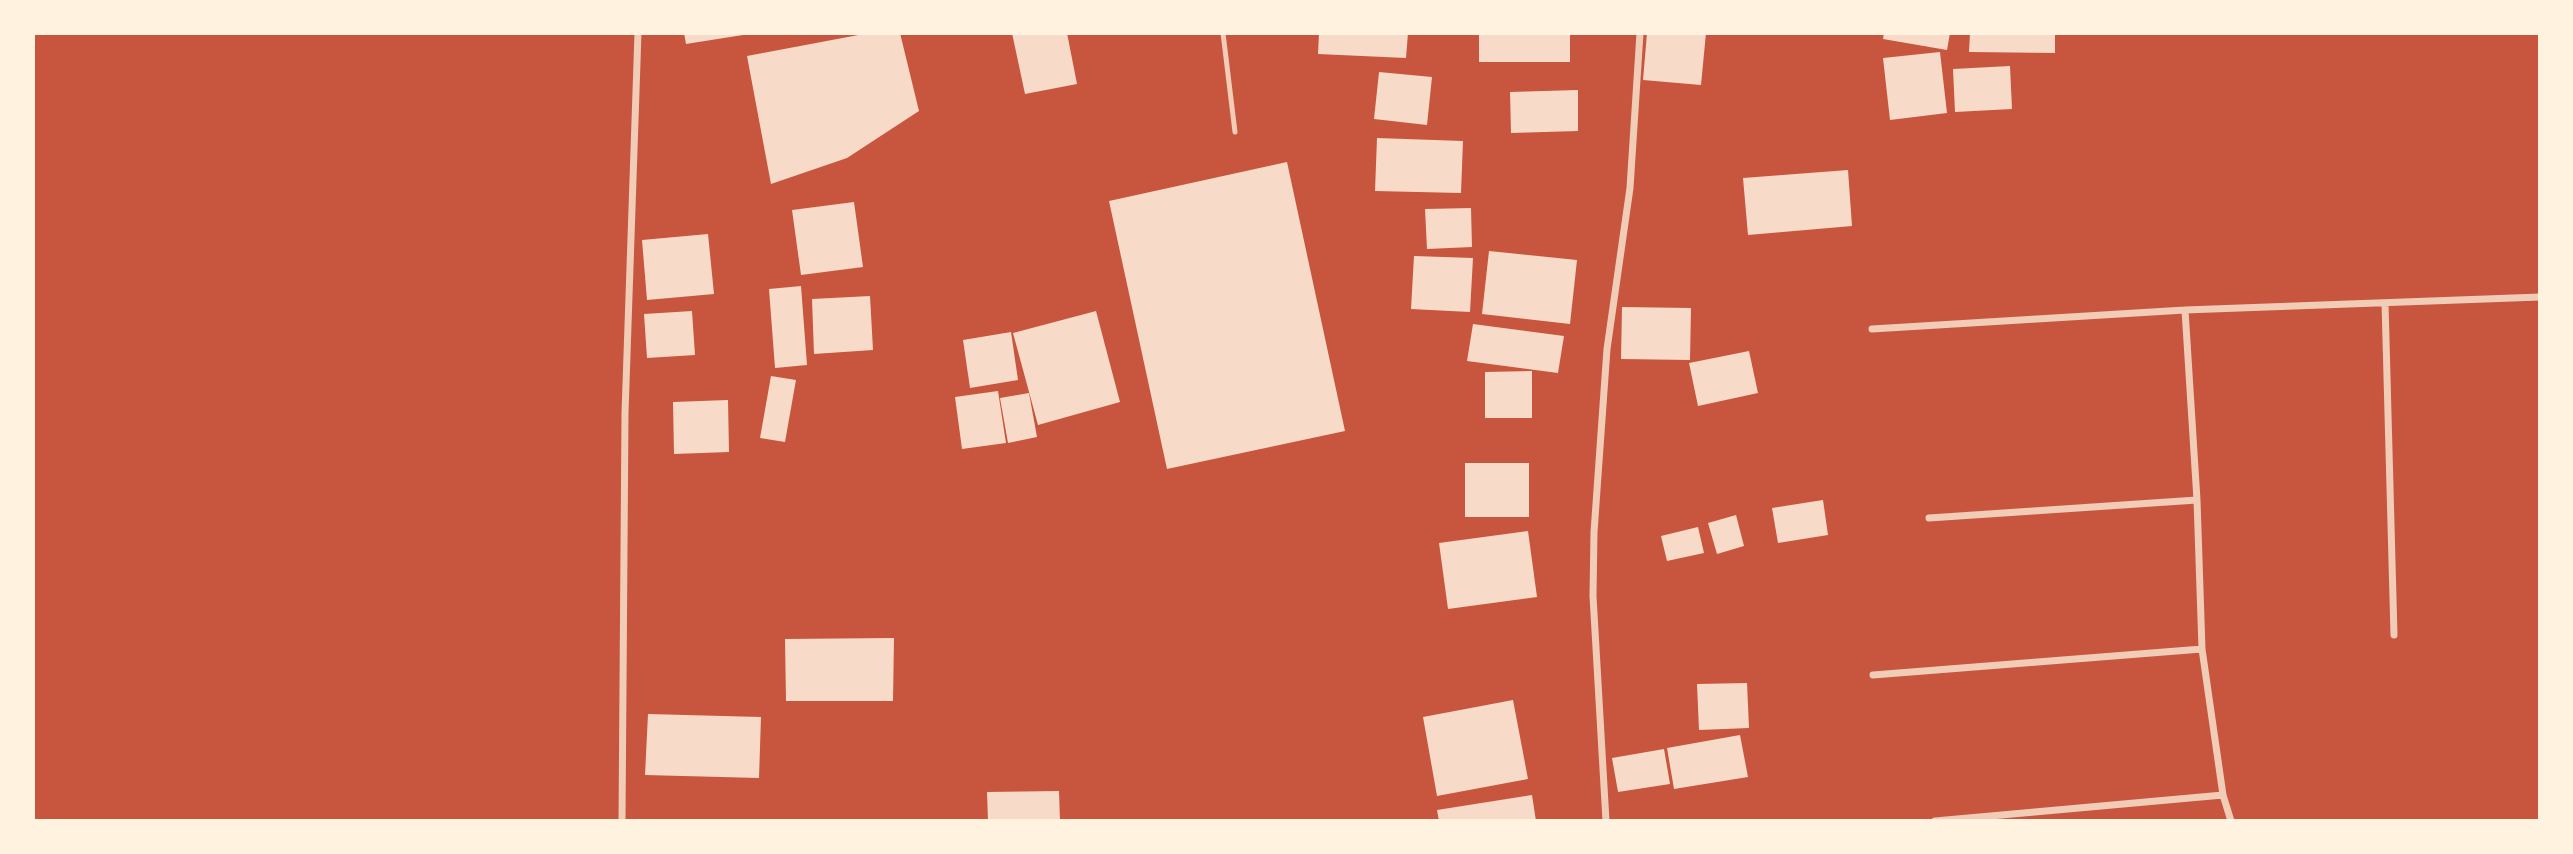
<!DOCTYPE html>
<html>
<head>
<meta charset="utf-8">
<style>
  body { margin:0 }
  #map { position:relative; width:2573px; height:854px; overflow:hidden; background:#c8553d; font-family:Karla,sans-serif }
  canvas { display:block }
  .frame { position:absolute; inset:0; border:35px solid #fff3e0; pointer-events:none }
</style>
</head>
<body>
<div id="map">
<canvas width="2573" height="854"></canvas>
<div class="frame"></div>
</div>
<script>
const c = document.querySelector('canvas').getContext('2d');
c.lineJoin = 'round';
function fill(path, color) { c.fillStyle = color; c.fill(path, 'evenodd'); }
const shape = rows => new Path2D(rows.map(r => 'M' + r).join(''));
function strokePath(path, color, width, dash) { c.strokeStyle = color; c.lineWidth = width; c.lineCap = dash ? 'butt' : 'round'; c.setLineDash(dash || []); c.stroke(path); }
const building = shape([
  [684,33,743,33,743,35,686,44],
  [869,33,900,33,919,111,847,158,771,184,747,56],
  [1012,33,1067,33,1077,84,1025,94],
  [1319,33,1408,33,1406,58,1318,54],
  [1479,33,1570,33,1570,62,1479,62],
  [1647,33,1706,33,1701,85,1643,80],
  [1884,33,1950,33,1947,50,1883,39],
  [1970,33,2055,33,2055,53,1969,52],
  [1940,52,1947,113,1890,120,1883,58],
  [2010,66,2012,109,1955,112,1953,69],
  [1379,72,1432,77,1427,125,1374,119],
  [1578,90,1578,131,1511,133,1510,92],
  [1377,138,1463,141,1461,193,1375,191],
  [1287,162,1345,431,1167,469,1109,201],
  [1848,170,1852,226,1748,235,1743,178],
  [854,202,863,267,801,275,792,210],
  [1471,208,1472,247,1427,249,1425,209],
  [708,234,714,294,647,300,642,240],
  [1489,251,1577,260,1570,324,1482,314],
  [1414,256,1473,258,1470,312,1411,309],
  [801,286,807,365,775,368,769,289],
  [870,296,873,350,814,354,812,299],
  [1622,307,1691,308,1690,360,1621,359],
  [692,311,695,355,647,358,644,314],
  [1096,311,1120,402,1038,425,1013,333],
  [1473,324,1564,336,1558,373,1467,361],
  [1011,332,1018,380,970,388,963,340],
  [1749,351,1758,393,1698,406,1689,363],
  [1532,371,1532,418,1485,418,1485,372],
  [771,376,796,380,785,442,760,438],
  [998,391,1006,443,962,449,955,397],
  [1029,393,1037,437,1008,443,1000,398],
  [728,400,729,452,674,454,673,402],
  [1465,463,1529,463,1529,517,1465,517],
  [1823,500,1828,535,1778,543,1772,508],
  [1736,515,1744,546,1717,554,1708,523],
  [1698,527,1704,553,1667,561,1661,536],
  [1528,531,1537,597,1448,609,1439,543],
  [894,638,893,701,786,701,785,639],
  [1747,683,1749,728,1699,730,1697,684],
  [1513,700,1528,779,1437,796,1423,717],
  [648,714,761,717,759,778,645,775],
  [1740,735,1748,777,1674,789,1667,748],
  [1664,749,1670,784,1618,792,1612,758],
  [1059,791,1060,821,988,821,987,792],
  [1532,795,1536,821,1439,821,1437,810]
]);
const service = shape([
  [1223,33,1235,132]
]);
const minor = shape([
  [2385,303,2394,635],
  [2185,310,2197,500,2202,649,2223,795,2231,821],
  [1872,329,2185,310,2540,297],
  [1929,518,2197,500],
  [1873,675,2202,649],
  [622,821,625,413,638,33],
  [1606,821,1593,596,1594,532,1607,349,1630,188,1640,33],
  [1935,821,2223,795]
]);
fill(building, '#f7dbc8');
strokePath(service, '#f1ccb7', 5);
strokePath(minor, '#f1ccb7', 7);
</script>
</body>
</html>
